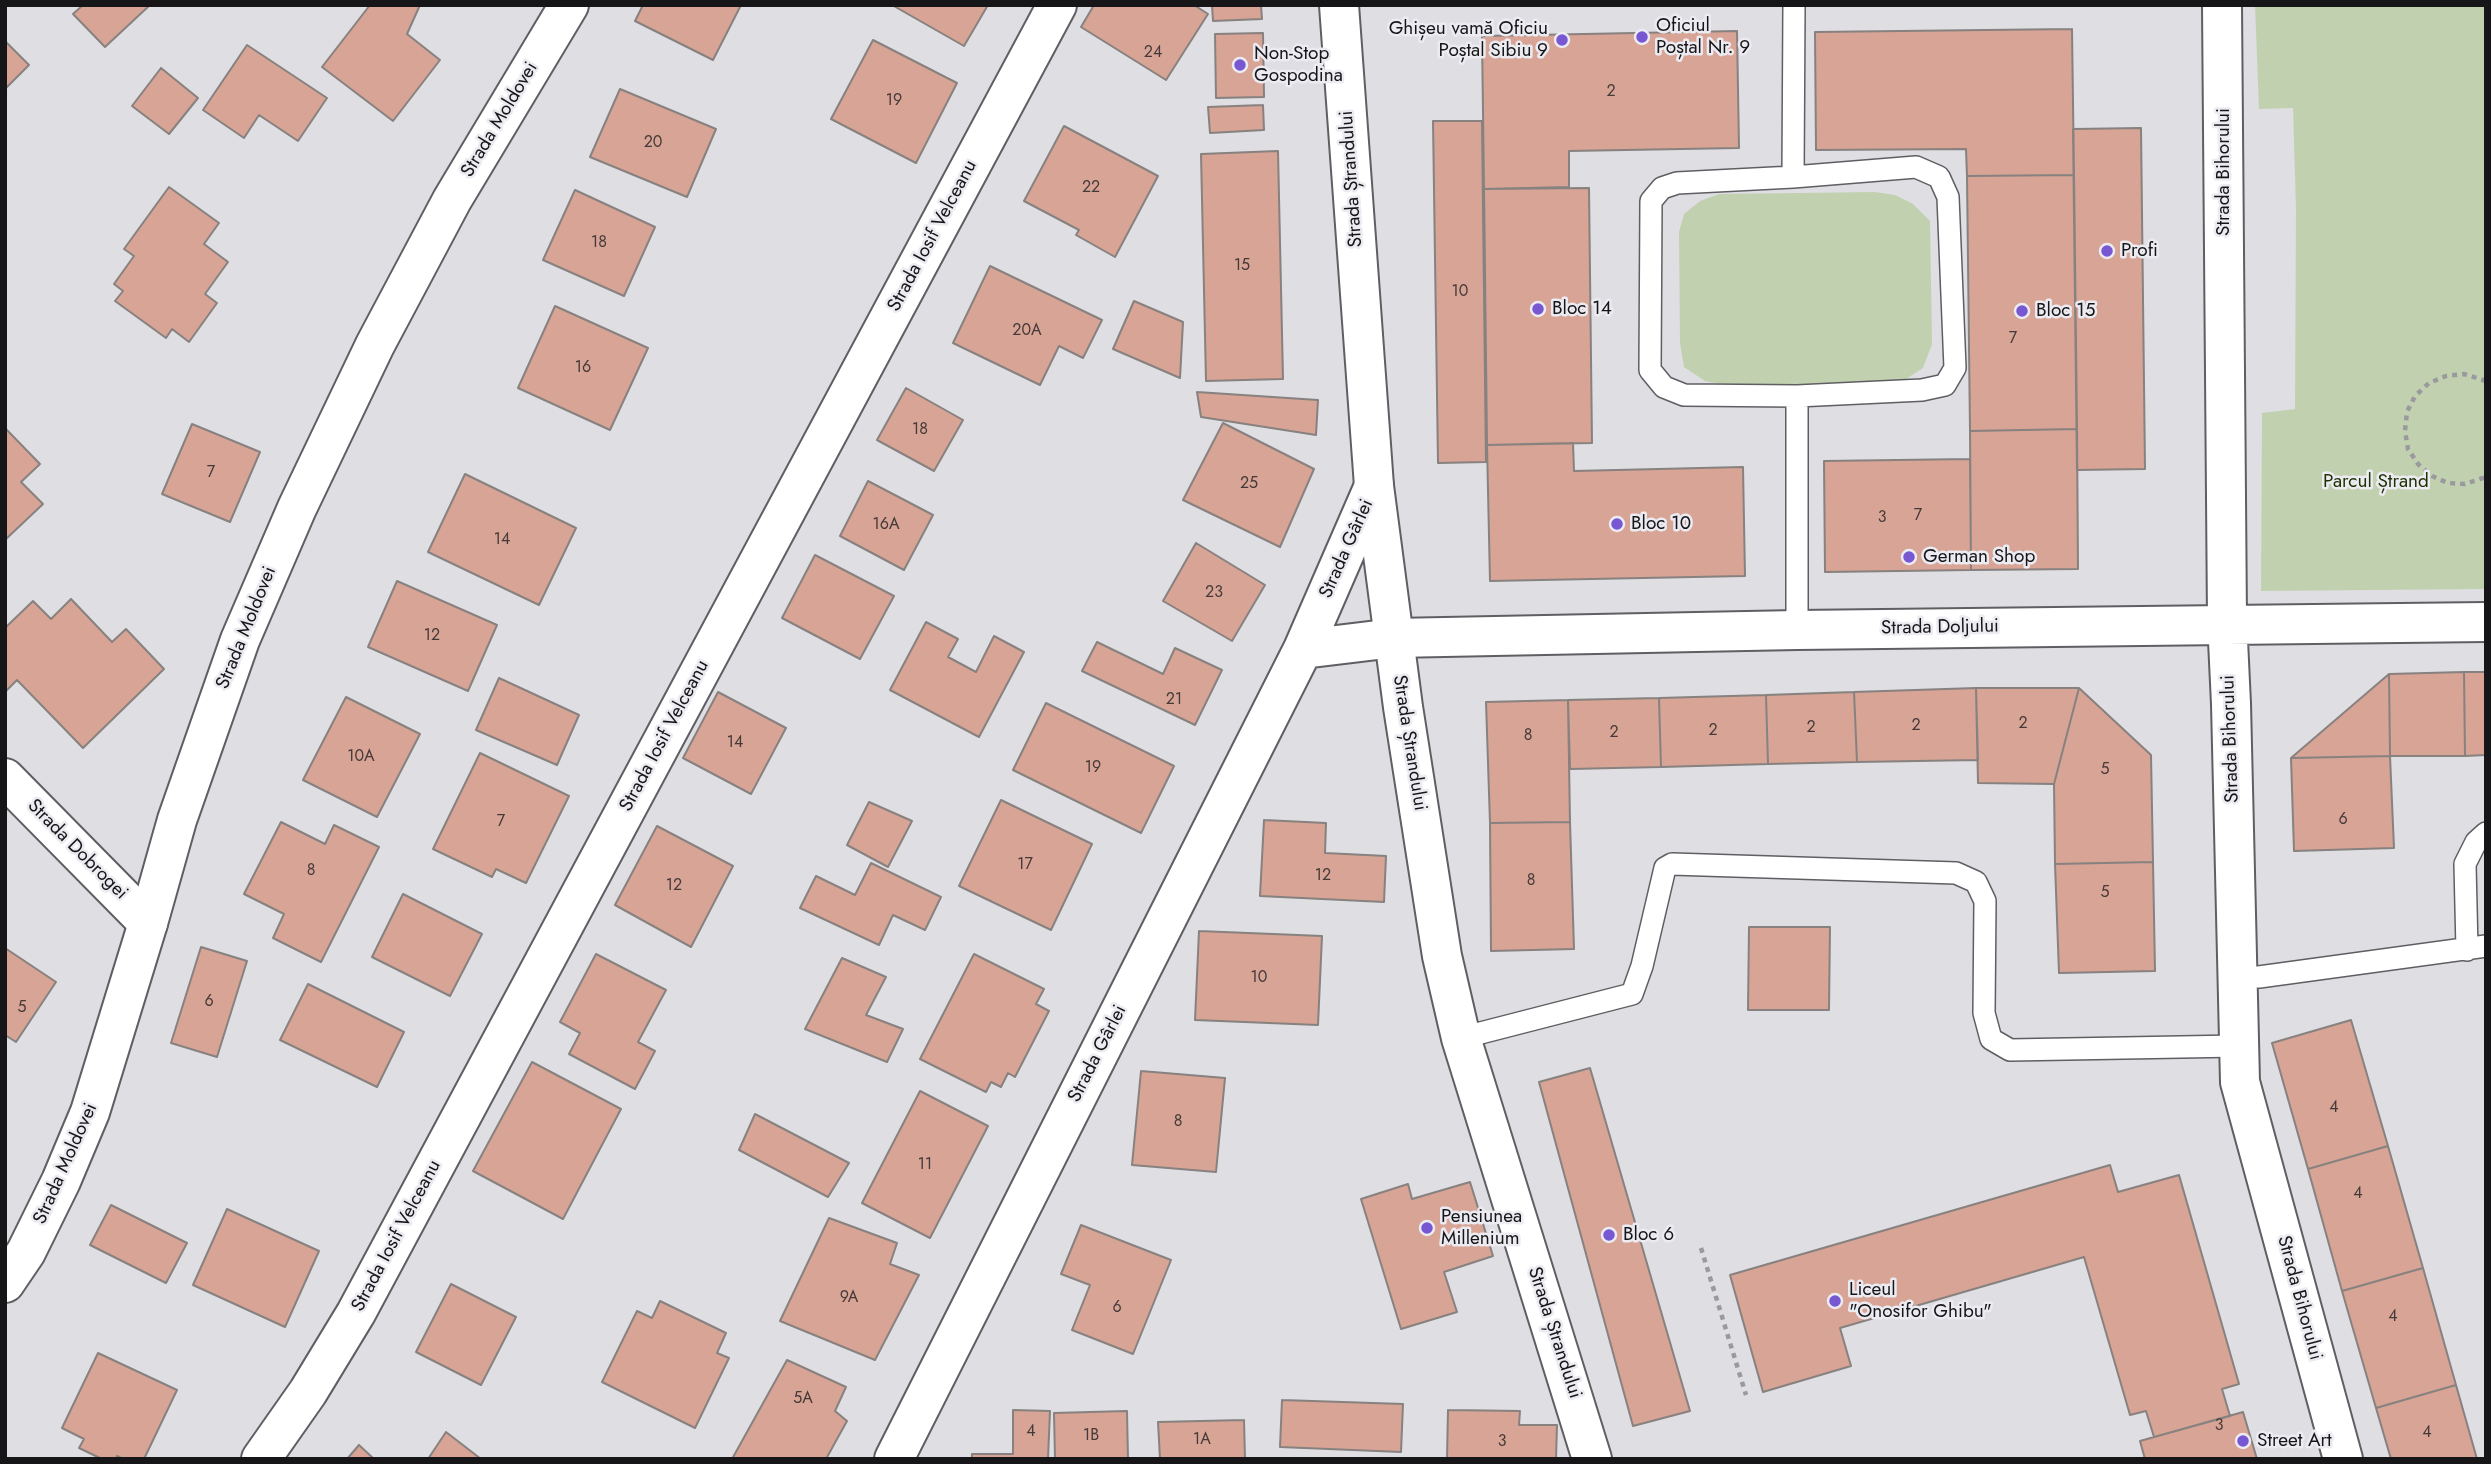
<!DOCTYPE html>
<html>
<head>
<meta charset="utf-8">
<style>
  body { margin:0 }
  #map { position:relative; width:2491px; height:1464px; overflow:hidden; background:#dfdee3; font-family:Jost,sans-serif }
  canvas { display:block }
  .frame { position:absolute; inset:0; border:7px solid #161618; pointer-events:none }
</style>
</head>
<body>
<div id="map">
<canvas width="2491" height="1464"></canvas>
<div class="frame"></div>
</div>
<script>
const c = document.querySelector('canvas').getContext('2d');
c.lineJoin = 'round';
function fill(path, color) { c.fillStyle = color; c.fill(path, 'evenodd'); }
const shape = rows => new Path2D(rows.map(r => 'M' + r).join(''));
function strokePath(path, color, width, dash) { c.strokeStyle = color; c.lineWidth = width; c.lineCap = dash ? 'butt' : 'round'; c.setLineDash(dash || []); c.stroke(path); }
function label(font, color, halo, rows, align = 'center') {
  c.font = font + ' Jost,sans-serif'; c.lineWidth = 5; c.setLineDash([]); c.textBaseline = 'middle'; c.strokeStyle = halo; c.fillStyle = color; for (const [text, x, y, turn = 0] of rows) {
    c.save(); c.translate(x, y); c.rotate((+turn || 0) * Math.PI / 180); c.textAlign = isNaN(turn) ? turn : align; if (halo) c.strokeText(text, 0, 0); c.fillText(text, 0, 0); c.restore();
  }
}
const green = shape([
  [2255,5,2486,5,2486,589,2261,591,2262,413,2295,409,2296,209,2293,108,2259,109],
  [1875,192,1895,195,1913,204,1930,221,1932,344,1923,368,1906,379,1882,384,1731,386,1705,381,1684,367,1680,343,1679,232,1684,214,1700,201,1719,194]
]);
const building = shape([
  [83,5,150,5,105,47,73,14,83,5],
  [370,5,420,5,407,34,440,60,393,121,322,67,370,5],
  [643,5,741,5,713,60,635,21,643,5],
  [892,5,988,5,964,46,892,5],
  [1094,5,1194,5,1208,14,1166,80,1081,27,1094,5],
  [1212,5,1261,5,1262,19,1213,21,1212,5],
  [2072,29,2074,175,1967,176,1966,149,1816,150,1815,32,2072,29],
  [1737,31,1739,148,1569,151,1569,187,1484,189,1482,36,1737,31],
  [1263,33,1264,97,1216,98,1215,34,1263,33],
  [873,40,957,83,916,163,831,119,873,40],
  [5,41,29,65,5,89,5,41],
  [247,45,327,98,298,141,259,115,244,138,203,110,247,45],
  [161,68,198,98,169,134,132,106,161,68],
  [620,89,716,129,687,197,590,157,620,89],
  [1263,105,1264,130,1210,133,1208,107,1263,105],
  [1433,121,1482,121,1486,462,1438,463,1433,121],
  [1064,126,1158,176,1115,257,1076,235,1079,230,1024,201,1064,126],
  [2141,128,2145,469,2077,470,2073,129,2141,128],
  [1278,151,1283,379,1206,381,1201,154,1278,151],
  [2074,175,2077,429,1970,431,1967,176,2074,175],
  [169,187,219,223,204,244,228,262,205,294,217,303,189,342,172,329,166,338,115,301,123,291,114,284,134,256,124,249,169,187],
  [1589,188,1592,443,1487,445,1484,189,1589,188],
  [575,190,655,227,624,296,543,260,575,190],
  [990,266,1102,320,1083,358,1059,346,1040,385,953,343,990,266],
  [1134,301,1183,322,1180,378,1113,349,1134,301],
  [555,306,648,348,610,430,518,388,555,306],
  [906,388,963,420,934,471,877,440,906,388],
  [1197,392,1318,400,1316,435,1201,417,1197,392],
  [1223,423,1314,469,1280,547,1183,500,1223,423],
  [192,424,260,452,230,522,162,494,192,424],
  [5,428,40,464,21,482,43,504,6,539,5,428],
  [2077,429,2078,569,1971,570,1970,431,2077,429],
  [1573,443,1574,471,1743,467,1745,576,1490,581,1487,445,1573,443],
  [1970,459,1971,570,1825,572,1824,461,1970,459],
  [465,474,576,528,539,605,428,552,465,474],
  [868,481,933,515,904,570,840,536,868,481],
  [1196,543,1265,585,1232,641,1163,601,1196,543],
  [815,555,894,596,860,659,782,618,815,555],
  [397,581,497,625,468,691,368,647,397,581],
  [71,599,112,642,126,629,164,669,83,748,17,680,5,692,5,628,33,601,51,619,71,599],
  [926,622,958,639,948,657,976,672,994,636,1024,652,979,737,890,690,926,622],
  [1097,642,1163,674,1175,648,1222,670,1195,725,1082,671,1097,642],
  [2464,672,2486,672,2486,755,2465,756,2464,672],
  [2464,672,2465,756,2390,756,2389,674,2464,672],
  [2389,674,2390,756,2291,758,2389,674],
  [499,678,579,715,557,765,476,730,499,678],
  [1976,688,2079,688,2054,784,1978,783,1976,688],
  [1976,688,1978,760,1857,762,1854,692,1976,688],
  [2079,688,2151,755,2153,862,2055,864,2054,784,2079,688],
  [718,692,786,728,751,794,683,758,718,692],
  [1854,692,1857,762,1768,764,1766,695,1854,692],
  [1766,695,1768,764,1661,767,1659,698,1766,695],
  [346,697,420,734,377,817,303,780,346,697],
  [1659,698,1661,767,1570,769,1568,700,1659,698],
  [1568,700,1570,822,1490,823,1486,702,1568,700],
  [1046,703,1174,766,1141,833,1013,770,1046,703],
  [480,753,569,796,526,883,496,869,492,877,433,849,480,753],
  [2390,756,2394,848,2294,851,2291,758,2390,756],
  [1001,800,1092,844,1051,930,959,886,1001,800],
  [869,802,912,821,888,867,847,845,869,802],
  [1264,820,1326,823,1325,853,1386,856,1384,902,1260,896,1264,820],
  [281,822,325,844,334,825,379,847,321,962,273,938,284,914,244,894,281,822],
  [1570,822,1574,949,1491,951,1490,823,1570,822],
  [657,826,733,866,691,947,615,905,657,826],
  [2153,862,2155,971,2059,973,2055,864,2153,862],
  [871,863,941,897,925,930,893,915,879,945,800,908,816,876,855,895,871,863],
  [403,894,482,934,450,996,372,957,403,894],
  [1749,927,1830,927,1829,1010,1748,1010,1749,927],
  [1199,931,1322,936,1318,1025,1195,1020,1199,931],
  [201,947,247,961,217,1057,171,1043,201,947],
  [5,948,56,982,16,1042,5,1035,5,948],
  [596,954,666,990,638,1042,655,1051,635,1089,569,1054,580,1033,560,1022,596,954],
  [974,954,1044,989,1036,1004,1049,1011,1015,1077,1008,1073,1001,1087,991,1082,986,1092,920,1059,974,954],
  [842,958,886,977,866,1015,903,1029,887,1062,805,1029,842,958],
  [308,984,404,1032,377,1087,280,1040,308,984],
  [2351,1020,2388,1146,2308,1169,2272,1043,2351,1020],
  [532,1062,621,1109,563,1219,473,1171,532,1062],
  [1590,1068,1690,1411,1633,1426,1539,1082,1590,1068],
  [1141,1071,1225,1078,1216,1172,1132,1165,1141,1071],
  [920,1091,988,1126,930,1238,862,1203,920,1091],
  [755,1114,849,1163,828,1197,739,1150,755,1114],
  [2388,1146,2423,1268,2342,1291,2308,1169,2388,1146],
  [2110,1165,2118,1192,2179,1175,2239,1384,2222,1389,2230,1416,2154,1437,2146,1411,2130,1415,2084,1257,1840,1328,1851,1366,1763,1392,1730,1275,2110,1165],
  [1470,1182,1493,1256,1444,1272,1457,1312,1401,1329,1361,1199,1408,1184,1412,1199,1470,1182],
  [111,1205,187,1243,166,1283,90,1245,111,1205],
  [227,1209,319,1251,285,1327,193,1285,227,1209],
  [829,1218,897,1243,890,1264,919,1275,875,1360,780,1321,829,1218],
  [1081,1225,1171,1260,1133,1354,1072,1330,1090,1285,1061,1274,1081,1225],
  [2423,1268,2456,1385,2376,1408,2342,1291,2423,1268],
  [451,1284,516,1317,481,1385,416,1352,451,1284],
  [660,1301,726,1333,717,1353,729,1358,695,1428,602,1382,637,1311,652,1318,660,1301],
  [98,1353,177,1390,144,1459,123,1459,117,1456,116,1459,102,1459,79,1448,84,1439,62,1428,98,1353],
  [787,1360,846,1387,835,1411,847,1421,826,1459,732,1459,787,1360],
  [2456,1385,2477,1459,2391,1459,2376,1408,2456,1385],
  [1282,1400,1403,1404,1401,1452,1280,1447,1282,1400],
  [1013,1410,1050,1411,1048,1459,972,1459,972,1454,1013,1454,1013,1410],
  [1448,1410,1520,1411,1519,1425,1557,1425,1556,1459,1447,1459,1448,1410],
  [1127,1411,1128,1459,1055,1459,1054,1413,1127,1411],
  [2243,1412,2257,1459,2145,1459,2140,1441,2243,1412],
  [1244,1420,1245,1459,1160,1459,1158,1422,1244,1420],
  [446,1432,481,1459,428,1459,446,1432],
  [359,1445,374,1459,347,1459,359,1445]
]);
const path = shape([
  [2486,381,2464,374,2446,376,2429,383,2415,396,2407,412,2405,431,2408,449,2418,464,2432,476,2448,483,2465,484,2486,477],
  [1701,1248,1746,1395]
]);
const service = shape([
  [1793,177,1794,5],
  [1797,630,1797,396,1684,395,1664,387,1650,370,1651,201,1662,188,1677,183,1793,177,1916,167,1939,177,1948,197,1955,368,1945,385,1922,390,1797,396],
  [2467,950,2465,864,2476,842,2486,833],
  [2236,977,2259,977,2486,946],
  [1461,1038,1632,994,1642,966,1665,868,1672,864,1956,873,1976,882,1985,901,1984,1013,1991,1039,2010,1050,2238,1046]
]);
const minor = shape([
  [2222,5,2227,619,2231,704,2240,1082,2343,1459],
  [1303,649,1394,638,1797,630,2486,622],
  [5,778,148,923],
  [261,1459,308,1392,356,1313,1057,5],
  [894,1459,1303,649,1374,486]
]);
const tertiary = shape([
  [1339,5,1374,486,1403,707,1442,956,1461,1038,1592,1459],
  [5,1283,26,1252,61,1181,90,1112,148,923,177,820,240,640,297,508,375,345,452,200,569,5]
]);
const markers = [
  [1642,37,7,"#7758d2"],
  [1562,40,7,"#7758d2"],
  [1240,65,7,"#7758d2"],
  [2107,251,7,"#7758d2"],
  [1538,309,7,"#7758d2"],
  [2022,311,7,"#7758d2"],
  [1617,524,7,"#7758d2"],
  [1909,557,7,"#7758d2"],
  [1427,1228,7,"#7758d2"],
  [1609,1235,7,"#7758d2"],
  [1835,1301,7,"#7758d2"],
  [2243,1441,7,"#7758d2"]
];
const numberNames = [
  ["24",1153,53],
  ["2",1611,92],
  ["19",894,101],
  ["20",653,143],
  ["22",1091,188],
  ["18",599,243],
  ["15",1242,266],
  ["10",1460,292],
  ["20A",1027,331],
  ["7",2013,339],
  ["16",583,368],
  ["18",920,430],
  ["7",211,473],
  ["25",1249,484],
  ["7",1918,516],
  ["3",1882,518],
  ["16A",886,525],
  ["14",502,540],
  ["23",1214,593],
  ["12",432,636],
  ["21",1174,700],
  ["2",2023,724],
  ["2",1916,726],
  ["2",1811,728],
  ["2",1713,731],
  ["2",1614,733],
  ["8",1528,736],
  ["14",735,743],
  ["10A",361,757],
  ["19",1093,768],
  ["5",2105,770],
  ["6",2343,820],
  ["7",501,822],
  ["17",1025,865],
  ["8",311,871],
  ["12",1323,876],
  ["8",1531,881],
  ["12",674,886],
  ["5",2105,893],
  ["10",1259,978],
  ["6",209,1002],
  ["5",22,1008],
  ["4",2334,1108],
  ["8",1178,1122],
  ["11",925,1165],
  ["4",2358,1194],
  ["9A",849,1298],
  ["6",1117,1308],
  ["4",2393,1317],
  ["5A",803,1399],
  ["3",2219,1426],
  ["4",1031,1432],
  ["4",2427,1433],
  ["1B",1091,1436],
  ["1A",1202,1440],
  ["3",1502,1442]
];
const poiNames = [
  ["Oficiul",1656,26],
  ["Poștal Nr. 9",1656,48],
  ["Ghișeu vamă Oficiu",1548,29,"right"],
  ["Poștal Sibiu 9",1548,51,"right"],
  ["Non-Stop",1254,54],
  ["Gospodina",1254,76],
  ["Profi",2121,251],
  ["Bloc 14",1552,309],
  ["Bloc 15",2036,311],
  ["Bloc 10",1631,524],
  ["German Shop",1923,557],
  ["Pensiunea",1441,1217],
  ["Millenium",1441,1239],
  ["Bloc 6",1623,1235],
  ["Liceul",1849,1290],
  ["\"Onosifor Ghibu\"",1849,1312],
  ["Street Art",2257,1441]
];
const streetNames = [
  ["Strada Moldovei",500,120,-59],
  ["Strada Bihorului",2224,172,-90],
  ["Strada Ștrandului",1352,179,-94],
  ["Strada Iosif Velceanu",933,236,-62],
  ["Strada Gârlei",1347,549,-66],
  ["Strada Moldovei",247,628,-68],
  ["Strada Doljului",1940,628,-1],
  ["Strada Iosif Velceanu",665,736,-62],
  ["Strada Bihorului",2231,739,-92],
  ["Strada Ștrandului",1409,743,81],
  ["Strada Dobrogei",77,850,45],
  ["Strada Gârlei",1098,1054,-63],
  ["Strada Moldovei",66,1164,-66],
  ["Strada Iosif Velceanu",397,1236,-62],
  ["Strada Bihorului",2299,1298,75],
  ["Strada Ștrandului",1554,1333,72]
];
const parkNames = [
  ["Parcul Ștrand",2376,482]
];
fill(green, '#c1d1b0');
fill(building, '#d7a496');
strokePath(building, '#87817f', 2);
strokePath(service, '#5f5e63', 24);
strokePath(minor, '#5f5e63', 42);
strokePath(tertiary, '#5f5e63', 42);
strokePath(path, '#9a999d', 4.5, [5, 5]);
strokePath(service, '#fff', 21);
strokePath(minor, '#fff', 38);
strokePath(tertiary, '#fff', 38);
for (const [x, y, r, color] of markers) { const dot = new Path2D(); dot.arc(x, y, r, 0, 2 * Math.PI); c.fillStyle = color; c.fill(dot); strokePath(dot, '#ecebf1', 2.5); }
label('16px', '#463a38', null, numberNames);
label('19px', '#161618', '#ecebf1', poiNames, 'left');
label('19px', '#161618', '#ecebf1', streetNames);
label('19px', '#1f3100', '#ecebf1', parkNames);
</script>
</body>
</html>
